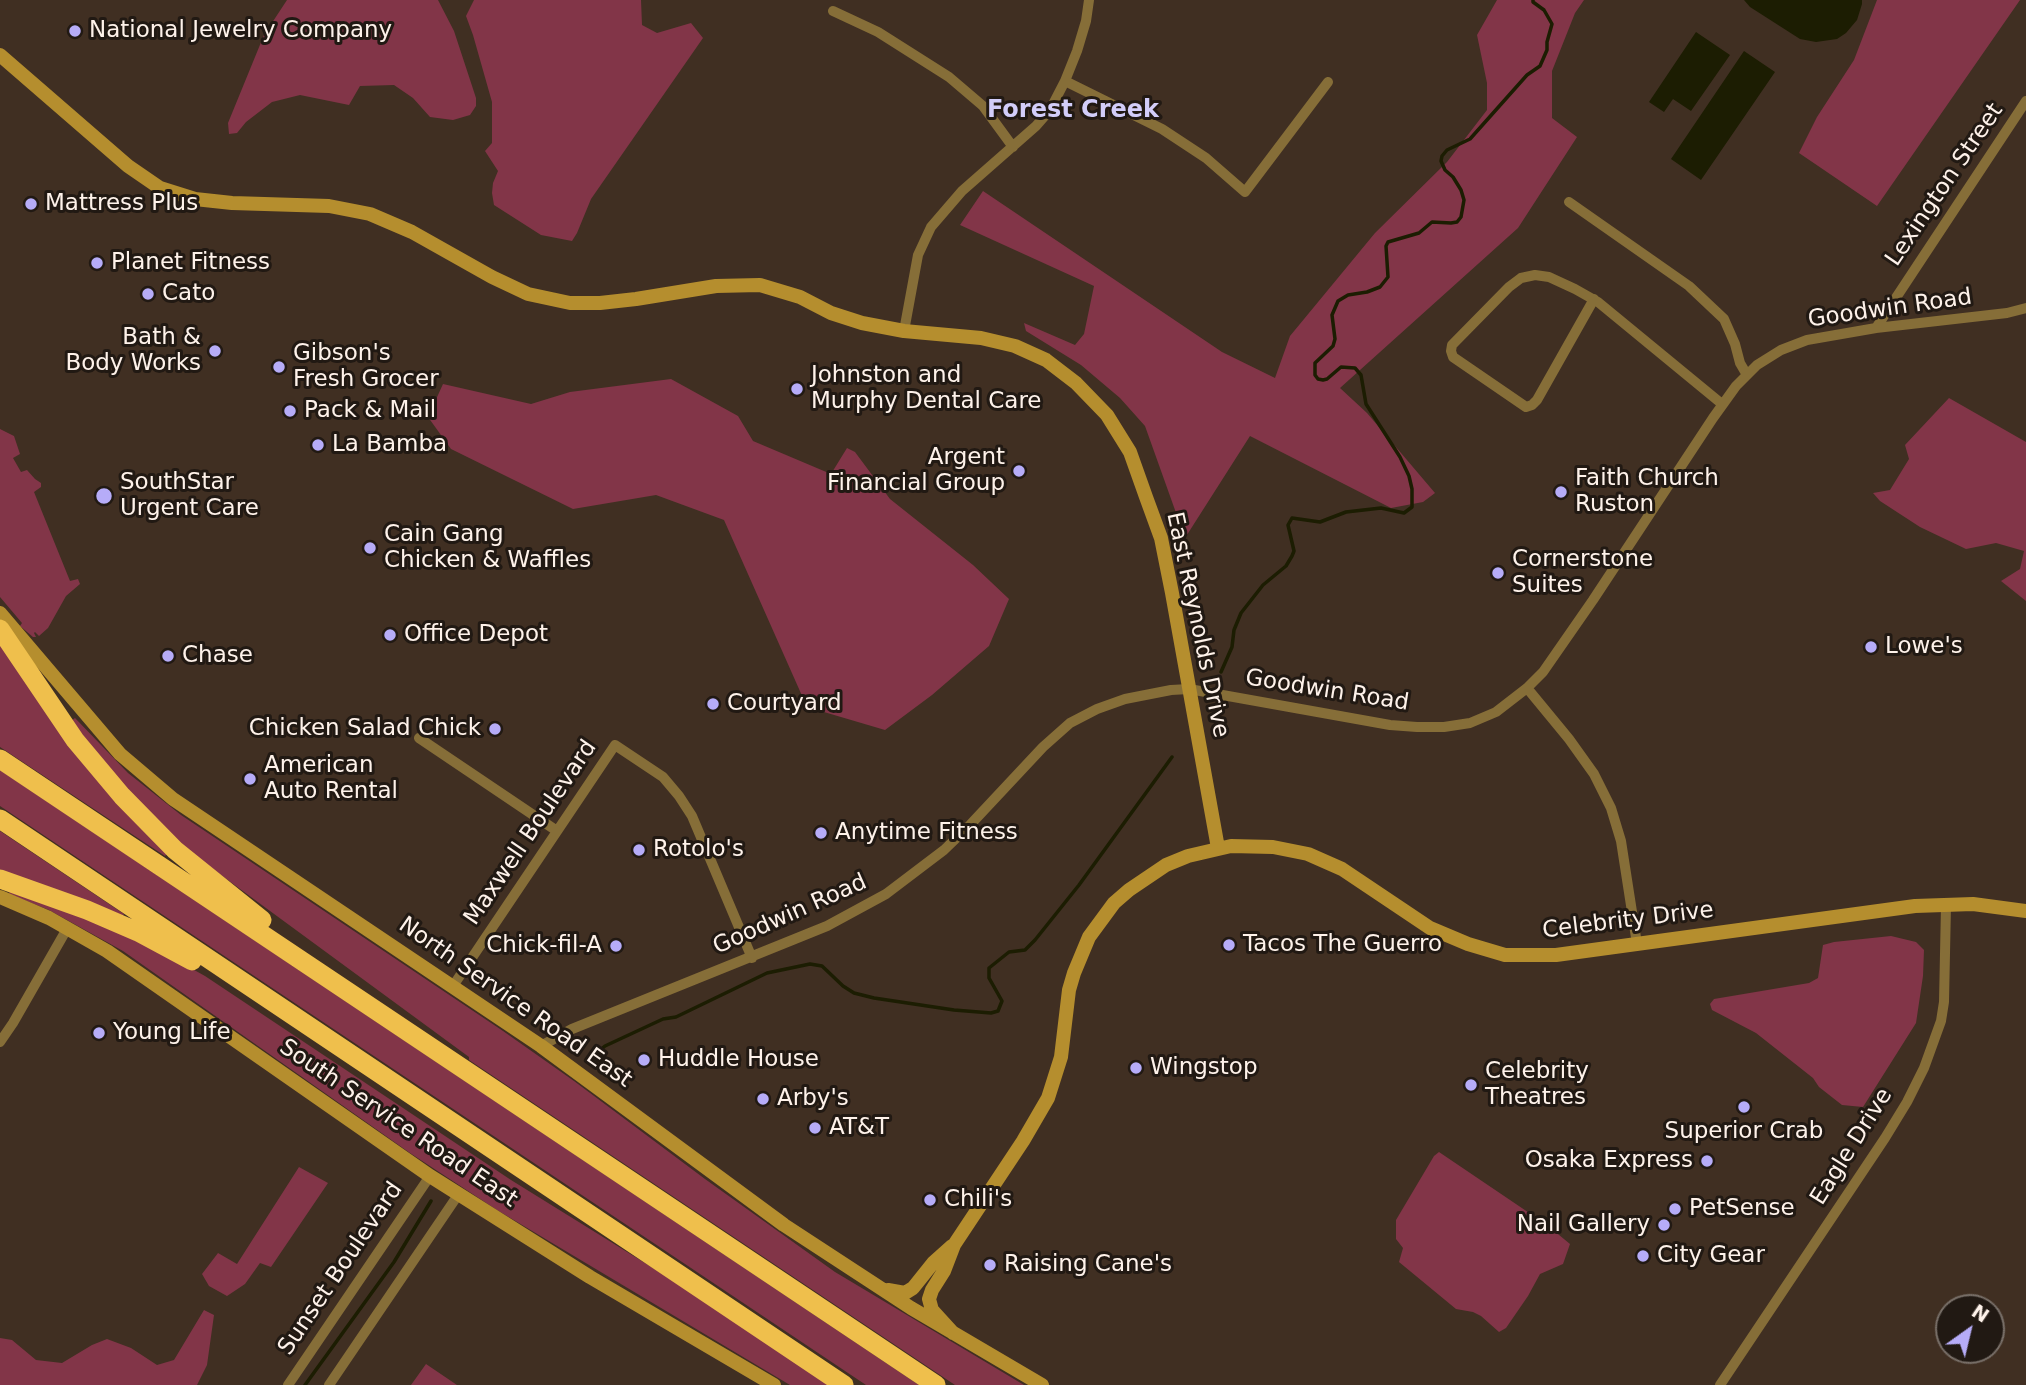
<!DOCTYPE html>
<html>
<head>
<meta charset="utf-8">
<style>
  body { margin:0 }
  #map { position:relative; width:2026px; height:1385px; overflow:hidden; background:#402f22; font-family:"DejaVu Sans",sans-serif }
  canvas { display:block }
  .north { position:absolute; left:1935px; top:1294px; width:70px; height:70px; box-sizing:border-box; background:#211913; border:2px solid #797069; border-radius:50%; rotate:34deg; font-size:19px; font-weight:700; line-height:28px; text-align:center; color:#fef2ea }
  .north::after { content:''; display:block; margin:auto; width:24px; height:32px; background:#b6acf8; clip-path:polygon(50% 0,100% 100%,50% 72%,0 100%) }
</style>
</head>
<body>
<div id="map">
<canvas width="2026" height="1385"></canvas>
<div class="north">N</div>
</div>
<script>
const c = document.querySelector('canvas').getContext('2d');
c.lineJoin = 'round';
function fill(path, color) { c.fillStyle = color; c.fill(path, 'evenodd'); }
const shape = rows => new Path2D(rows.map(r => 'M' + r).join(''));
function strokePath(path, color, width, dash) { c.strokeStyle = color; c.lineWidth = width; c.lineCap = dash ? 'butt' : 'round'; c.setLineDash(dash || []); c.stroke(path); }
function label(font, color, halo, rows, align = 'center') {
  c.font = font + ' "DejaVu Sans",sans-serif'; c.lineWidth = 6; c.setLineDash([]); c.textBaseline = 'middle'; c.strokeStyle = halo; c.fillStyle = color; for (const [text, x, y, turn = 0] of rows) {
    c.save(); c.translate(x, y); c.rotate((+turn || 0) * Math.PI / 180); c.textAlign = isNaN(turn) ? turn : align; if (halo) c.strokeText(text, 0, 0); c.fillText(text, 0, 0); c.restore();
  }
}
const green = shape([
  [287,0,438,0,454,31,476,98,476,106,470,115,453,120,430,117,413,98,394,85,360,86,349,105,300,95,272,102,246,122,237,133,229,134,228,123,264,35],
  [474,0,641,0,642,25,657,33,691,23,703,38,591,199,577,233,572,241,541,235,494,205,492,193,493,183,498,171,485,151,492,143,492,102,473,35,466,16],
  [1497,0,1584,0,1575,13,1552,71,1552,118,1577,137,1518,228,1340,388,1367,413,1435,493,1423,502,1391,508,1250,436,1185,538,1145,426,1120,398,1081,365,1026,331,1024,323,1075,345,1084,334,1094,286,960,225,983,191,1222,352,1275,378,1290,336,1375,233,1447,162,1487,110,1487,83,1477,35],
  [1877,0,2020,0,1877,206,1799,153,1817,117,1854,60],
  [671,379,738,416,753,441,831,474,847,448,855,452,890,499,973,565,1009,599,989,646,932,695,885,730,807,707,724,520,656,495,573,509,451,449,428,417,443,384,531,404,570,392],
  [1949,398,2026,442,2026,601,2001,581,2020,569,2024,551,1996,543,1966,549,1920,527,1880,501,1873,493,1890,490,1909,459,1905,445],
  [0,429,14,436,20,454,13,458,21,472,27,470,35,479,41,483,41,487,34,492,70,581,78,579,80,584,66,596,48,628,39,636,35,632,34,633,36,637,33,637,20,626,22,623,0,597],
  [0,644,167,854,165,856,0,747],
  [75,718,128,773,181,815,503,1031,574,1081,705,1179,835,1272,1024,1385,955,1385,469,1060,469,1057,191,853,131,796,71,721],
  [0,770,919,1385,866,1385,0,806],
  [0,831,124,914,122,917,0,873],
  [10,891,43,900,160,951,205,976,511,1180,661,1273,829,1385,790,1385,497,1210,410,1153,123,951,49,910,9,894],
  [1891,936,1916,942,1924,950,1923,976,1916,1023,1863,1107,1842,1105,1819,1087,1813,1078,1756,1033,1712,1010,1710,1004,1714,999,1809,983,1818,978,1823,945,1834,942],
  [1439,1152,1547,1225,1570,1244,1563,1264,1540,1274,1528,1296,1506,1328,1499,1332,1481,1316,1473,1312,1456,1309,1399,1262,1403,1248,1396,1239,1396,1220,1434,1156],
  [299,1167,328,1183,271,1267,260,1263,245,1284,227,1296,209,1286,202,1274,218,1253,237,1264],
  [204,1310,214,1315,207,1365,197,1385,0,1385,0,1338,12,1340,36,1360,62,1363,92,1345,107,1339,131,1348,157,1365,174,1360],
  [426,1364,457,1385,411,1385]
]);
const water = shape([
  [1744,0,1862,0,1862,4,1857,20,1846,33,1837,39,1816,42,1800,39,1750,7],
  [1696,32,1730,55,1691,111,1673,99,1664,112,1649,102],
  [1744,51,1775,72,1701,180,1671,159]
]);
const stream = shape([
  [1221,672,1232,647,1234,630,1241,613,1263,585,1286,566,1292,556,1294,551,1288,525,1292,518,1320,522,1346,512,1381,508,1404,513,1412,507,1412,489,1409,476,1400,457,1366,404,1361,375,1355,368,1341,367,1327,379,1323,380,1318,379,1315,375,1315,363,1333,346,1335,339,1332,315,1338,301,1348,295,1367,292,1380,287,1388,277,1386,246,1388,242,1419,233,1432,222,1451,223,1457,222,1461,217,1464,200,1461,190,1453,177,1445,170,1441,161,1442,156,1447,150,1470,139,1527,75,1540,66,1547,50,1547,42,1552,24,1544,10,1533,2,1533,0],
  [591,1058,605,1046,663,1019,676,1017,767,973,810,964,822,966,843,986,854,993,874,998,954,1010,991,1013,998,1011,1002,1001,989,978,989,968,1009,952,1025,950,1035,940,1079,885,1172,757],
  [305,1385,394,1262,431,1201]
]);
const street = shape([
  [833,11,878,32,949,77,983,106,1013,147],
  [1065,81,1162,129,1206,158,1245,192,1328,82],
  [1569,202,1689,286,1724,319,1735,344,1740,363,1747,375],
  [1594,299,1537,400,1532,405,1526,407,1453,357,1451,351,1452,345,1509,287,1521,278,1535,275,1549,277,1575,289,1598,302,1722,404],
  [1876,328,2026,101],
  [904,331,918,255,931,227,962,191,1036,126,1050,110,1065,81,1077,51,1086,21,1089,0],
  [1527,688,1569,739,1594,774,1611,808,1621,841,1637,944],
  [419,738,557,831],
  [453,986,615,745,663,777,679,796,692,816,752,958],
  [0,1042,13,1023,68,927],
  [541,1046,572,1029,827,926,886,894,944,850,970,825,1043,747,1070,723,1097,709,1125,699,1171,690,1189,689,1390,725,1417,727,1444,727,1470,723,1496,712,1527,688,1543,672,1593,600,1713,418,1736,386,1757,365,1781,350,1807,340,1876,328,2007,313,2026,308],
  [288,1385,430,1176],
  [329,1385,458,1195],
  [1720,1385,1885,1138,1907,1102,1924,1068,1941,1021,1944,1002,1946,905]
]);
const secondary = shape([
  [0,55,128,166,160,188,195,199,232,203,329,206,370,214,412,232,492,277,528,294,570,303,600,303,636,299,716,286,760,285,800,297,831,313,862,323,904,331,981,338,1015,346,1046,360,1076,383,1107,415,1130,452,1146,497,1161,538,1172,593,1218,848],
  [0,613,120,754,173,799,541,1046,784,1225,911,1308,1042,1385],
  [0,897,49,918,107,951,430,1176,590,1277,774,1385],
  [888,1290,905,1293,913,1288,933,1263,952,1246],
  [953,1333,932,1310,929,1299,932,1290,944,1271,954,1245,1023,1141,1048,1098,1061,1057,1069,990,1074,973,1089,937,1114,903,1129,890,1166,865,1188,856,1231,846,1273,847,1308,854,1342,869,1430,928,1468,944,1505,955,1556,955,1915,906,1973,904,2026,911]
]);
const highway = shape([
  [0,629,75,740,122,796,175,850,262,920],
  [0,759,936,1385],
  [0,819,844,1385],
  [0,879,87,910,138,932,192,961]
]);
const markers = [
  [75,31,7,"#b6acf8"],
  [31,204,7,"#b6acf8"],
  [97,263,7,"#b6acf8"],
  [148,294,7,"#b6acf8"],
  [215,351,7,"#b6acf8"],
  [279,367,7,"#b6acf8"],
  [797,389,7,"#b6acf8"],
  [290,411,7,"#b6acf8"],
  [318,445,7,"#b6acf8"],
  [1019,471,7,"#b6acf8"],
  [1561,492,7,"#b6acf8"],
  [104,496,9,"#b6acf8"],
  [370,548,7,"#b6acf8"],
  [1498,573,7,"#b6acf8"],
  [390,635,7,"#b6acf8"],
  [1871,647,7,"#b6acf8"],
  [168,656,7,"#b6acf8"],
  [713,704,7,"#b6acf8"],
  [495,729,7,"#b6acf8"],
  [250,779,7,"#b6acf8"],
  [821,833,7,"#b6acf8"],
  [639,850,7,"#b6acf8"],
  [1229,945,7,"#b6acf8"],
  [616,946,7,"#b6acf8"],
  [99,1033,7,"#b6acf8"],
  [644,1060,7,"#b6acf8"],
  [1136,1068,7,"#b6acf8"],
  [1471,1085,7,"#b6acf8"],
  [763,1099,7,"#b6acf8"],
  [1744,1107,7,"#b6acf8"],
  [815,1128,7,"#b6acf8"],
  [1707,1161,7,"#b6acf8"],
  [930,1200,7,"#b6acf8"],
  [1675,1209,7,"#b6acf8"],
  [1664,1225,7,"#b6acf8"],
  [1643,1256,7,"#b6acf8"],
  [990,1265,7,"#b6acf8"]
];
const poiNames = [
  ["National Jewelry Company",89,31],
  ["Mattress Plus",45,204],
  ["Planet Fitness",111,263],
  ["Cato",162,294],
  ["Bath &",201,338,"right"],
  ["Body Works",201,364,"right"],
  ["Gibson's",293,354],
  ["Fresh Grocer",293,380],
  ["Johnston and",811,376],
  ["Murphy Dental Care",811,402],
  ["Pack & Mail",304,411],
  ["La Bamba",332,445],
  ["Argent",1005,458,"right"],
  ["Financial Group",1005,484,"right"],
  ["Faith Church",1575,479],
  ["Ruston",1575,505],
  ["SouthStar",120,483],
  ["Urgent Care",120,509],
  ["Cain Gang",384,535],
  ["Chicken & Waffles",384,561],
  ["Cornerstone",1512,560],
  ["Suites",1512,586],
  ["Office Depot",404,635],
  ["Lowe's",1885,647],
  ["Chase",182,656],
  ["Courtyard",727,704],
  ["Chicken Salad Chick",481,729,"right"],
  ["American",264,766],
  ["Auto Rental",264,792],
  ["Anytime Fitness",835,833],
  ["Rotolo's",653,850],
  ["Tacos The Guerro",1243,945],
  ["Chick-fil-A",602,946,"right"],
  ["Young Life",113,1033],
  ["Huddle House",658,1060],
  ["Wingstop",1150,1068],
  ["Celebrity",1485,1072],
  ["Theatres",1485,1098],
  ["Arby's",777,1099],
  ["AT&T",829,1128],
  ["Superior Crab",1744,1132,"center"],
  ["Osaka Express",1693,1161,"right"],
  ["Chili's",944,1200],
  ["PetSense",1689,1209],
  ["Nail Gallery",1650,1225,"right"],
  ["City Gear",1657,1256],
  ["Raising Cane's",1004,1265]
];
const streetNames = [
  ["Lexington Street",1945,185,-56],
  ["Goodwin Road",1890,309,-8],
  ["East Reynolds Drive",1197,625,78],
  ["Goodwin Road",1327,691,9],
  ["Maxwell Boulevard",531,833,-56],
  ["Goodwin Road",790,915,-24],
  ["Celebrity Drive",1628,921,-7],
  ["North Service Road East",515,1003,35],
  ["South Service Road East",398,1124,34],
  ["Eagle Drive",1852,1147,-58],
  ["Sunset Boulevard",341,1269,-56]
];
const neighbourhoodNames = [
  ["Forest Creek",1073,111]
];
fill(green, '#823548');
fill(water, '#1c1d02');
strokePath(stream, '#1c1d02', 3.5);
strokePath(street, '#866e38', 10);
strokePath(secondary, '#b58e2e', 14);
strokePath(highway, '#efbf4c', 19);
for (const [x, y, r, color] of markers) { const dot = new Path2D(); dot.arc(x, y, r, 0, 2 * Math.PI); c.fillStyle = color; c.fill(dot); strokePath(dot, '#211913', 2.5); }
label('23px', '#fef2ea', '#211913', poiNames, 'left');
label('23px', '#fef2ea', '#211913', streetNames);
label('bold 24px', '#d2cdf9', '#211913', neighbourhoodNames);
</script>
</body>
</html>
